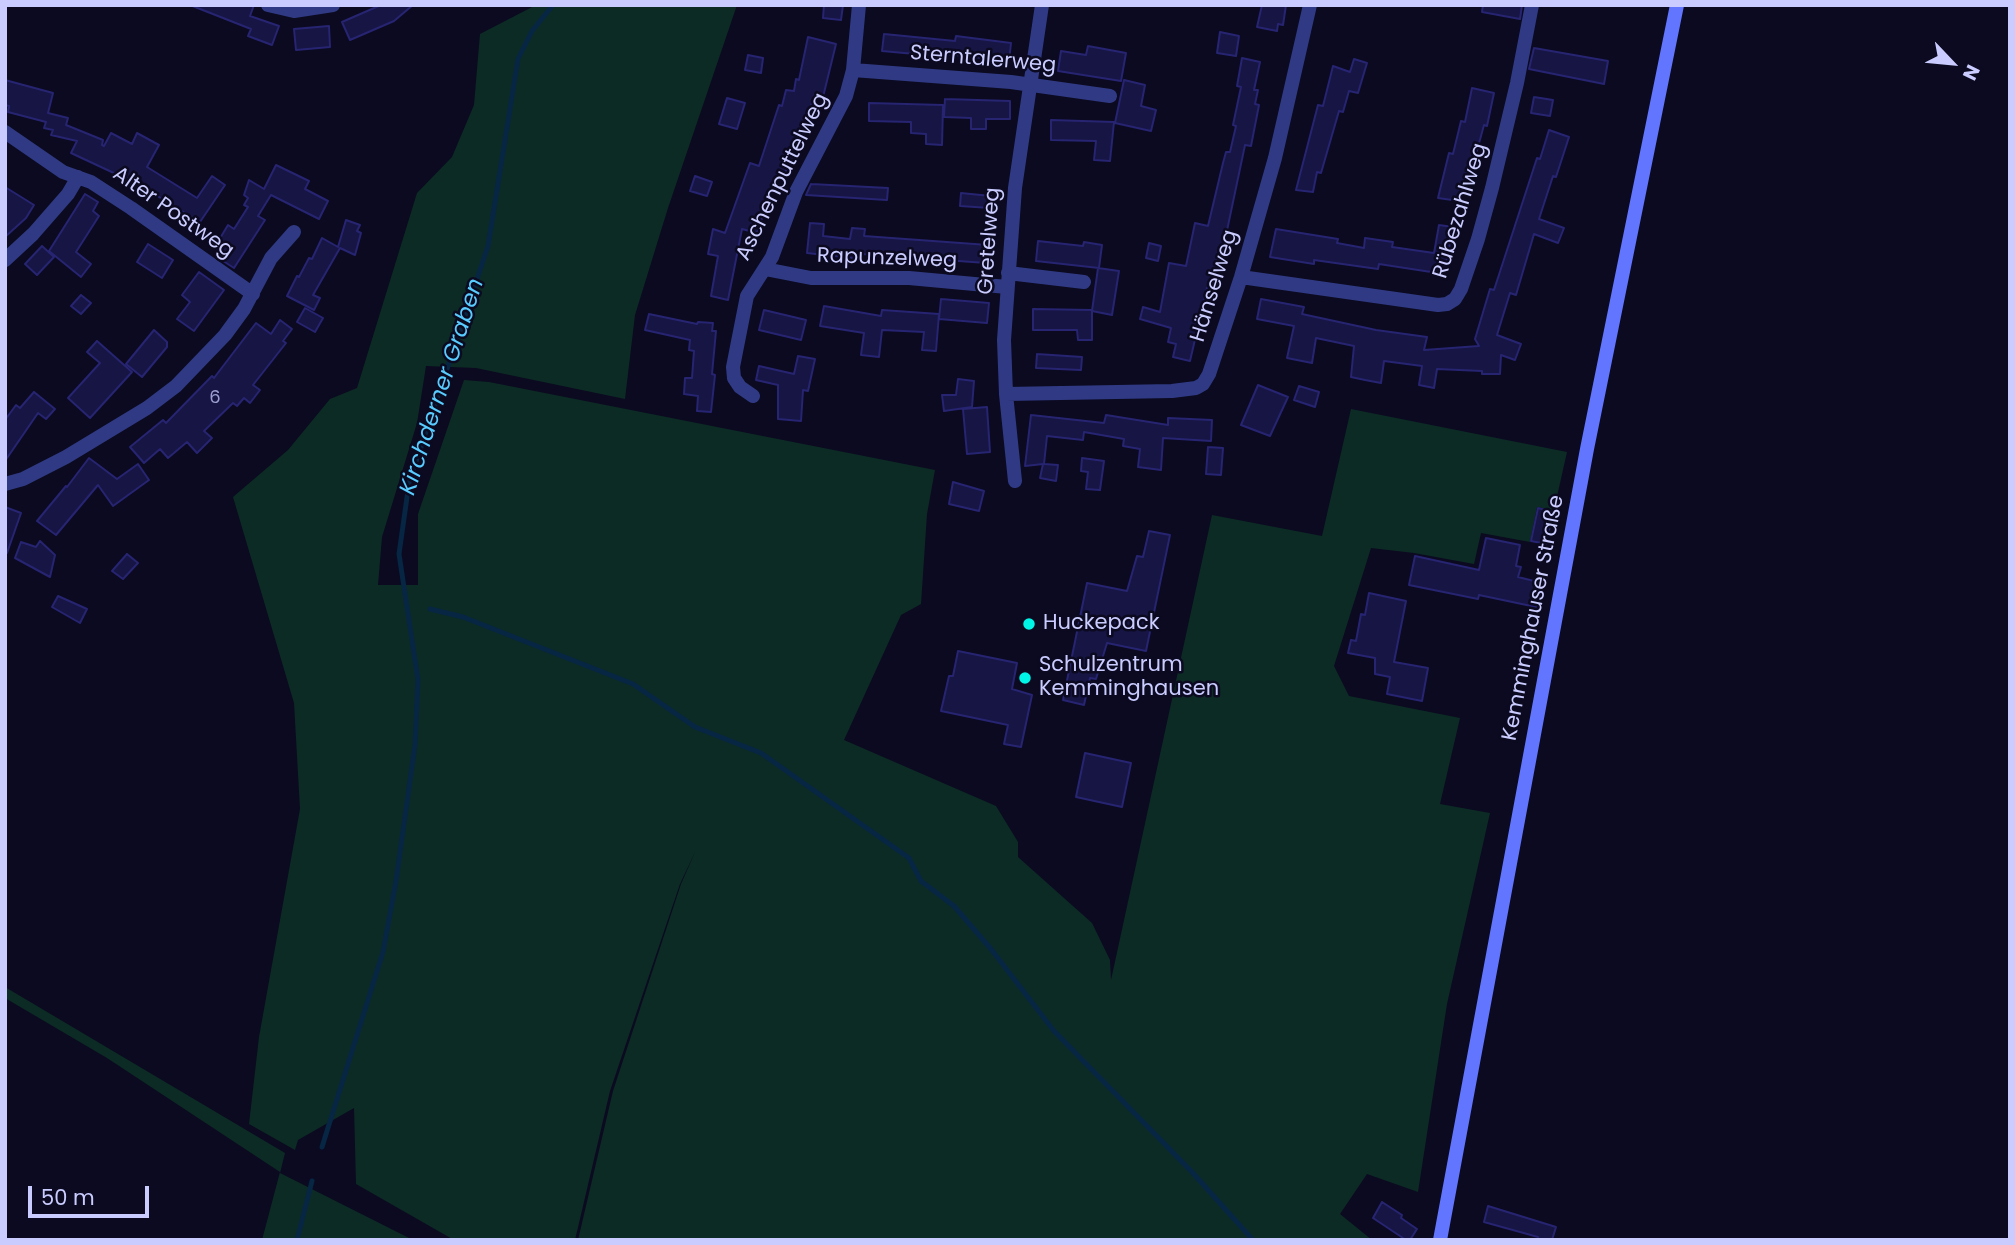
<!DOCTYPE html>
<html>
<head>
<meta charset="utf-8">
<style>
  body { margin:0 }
  #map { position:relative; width:2015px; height:1245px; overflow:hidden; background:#0b0a20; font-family:Poppins,sans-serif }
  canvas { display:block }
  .frame { position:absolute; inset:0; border:7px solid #caccff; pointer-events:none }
  .north { position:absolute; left:1917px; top:28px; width:70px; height:70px; -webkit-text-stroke:5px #0b0a20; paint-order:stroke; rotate:116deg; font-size:19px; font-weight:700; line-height:28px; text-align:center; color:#caccff }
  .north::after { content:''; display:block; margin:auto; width:24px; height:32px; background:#caccff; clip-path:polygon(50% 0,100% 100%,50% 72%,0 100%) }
  .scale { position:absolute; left:28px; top:1186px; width:121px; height:32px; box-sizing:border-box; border:4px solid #caccff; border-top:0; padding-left:9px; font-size:21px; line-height:24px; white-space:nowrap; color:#caccff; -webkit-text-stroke:5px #0b0a20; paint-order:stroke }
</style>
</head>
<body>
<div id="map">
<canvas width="2015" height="1245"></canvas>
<div class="frame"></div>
<div class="north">N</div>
<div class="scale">50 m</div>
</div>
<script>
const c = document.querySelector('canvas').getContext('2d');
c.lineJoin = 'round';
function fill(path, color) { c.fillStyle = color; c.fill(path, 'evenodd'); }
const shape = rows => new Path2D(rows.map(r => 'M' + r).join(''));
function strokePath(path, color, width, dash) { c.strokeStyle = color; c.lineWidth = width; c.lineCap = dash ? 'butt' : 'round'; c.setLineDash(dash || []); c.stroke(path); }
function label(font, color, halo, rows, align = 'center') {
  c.font = font + ' Poppins,sans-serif'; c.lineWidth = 5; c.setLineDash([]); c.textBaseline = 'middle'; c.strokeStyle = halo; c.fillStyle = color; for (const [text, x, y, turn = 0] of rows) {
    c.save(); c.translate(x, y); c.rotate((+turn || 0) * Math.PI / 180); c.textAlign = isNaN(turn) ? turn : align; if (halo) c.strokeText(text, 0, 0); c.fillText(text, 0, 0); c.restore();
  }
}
const green = shape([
  [536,5,737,5,668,208,635,315,625,399,476,368,426,366,417,423,382,537,378,585,418,585,418,514,464,380,489,382,935,470,927,514,921,604,901,615,844,740,996,806,1018,842,1018,857,1092,923,1110,960,1111,980,1212,515,1322,536,1351,409,1567,452,1554,510,1537,507,1530,542,1481,533,1474,564,1414,553,1371,548,1334,666,1349,696,1460,718,1440,804,1490,813,1447,1004,1418,1192,1367,1174,1340,1214,1372,1240,578,1240,613,1091,681,884,696,850,680,884,610,1091,575,1240,454,1240,356,1184,354,1108,298,1140,295,1150,249,1124,259,1037,300,809,294,703,233,497,288,450,330,399,357,388,417,193,452,157,474,105,480,34],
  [5,987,285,1153,280,1173,413,1240,262,1240,280,1172,107,1058,5,998]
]);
const stream = shape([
  [430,609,463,617,633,684,695,727,761,753,909,858,921,881,954,906,991,949,1054,1031,1192,1172,1253,1240],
  [322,1147,383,952,396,881,415,745,418,680,399,554,409,483,488,246,518,59,532,31,553,5],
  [297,1240,312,1181]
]);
const building = shape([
  [190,5,254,5,250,16,279,26,272,45,248,36,251,29,190,5],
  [381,5,413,5,394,21,350,40,342,22,381,5],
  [824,5,843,5,841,20,823,18,824,5],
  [1262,5,1286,5,1283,25,1278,24,1277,31,1257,27,1262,5],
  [1483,5,1522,5,1520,19,1482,12,1483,5],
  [329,26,330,47,296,50,294,29,329,26],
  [1220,32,1239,36,1236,56,1217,53,1220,32],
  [884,34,955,41,956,36,1011,43,1009,61,937,53,937,56,882,51,884,34],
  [808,37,836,44,823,97,814,95,795,163,791,162,784,174,778,172,757,233,742,229,728,300,711,296,718,256,708,254,713,229,725,233,750,163,759,166,779,105,782,106,786,90,794,91,796,79,799,80,808,37],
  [1088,46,1126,53,1121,81,1058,71,1061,51,1086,55,1088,46],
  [1534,48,1608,61,1604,84,1529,69,1534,48],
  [748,55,763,58,761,73,745,70,748,55],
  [1242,58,1260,62,1254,90,1258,90,1255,104,1259,105,1251,146,1245,145,1221,259,1217,258,1211,289,1207,288,1190,361,1173,357,1176,344,1168,342,1171,328,1140,319,1143,307,1160,312,1169,263,1186,266,1195,223,1208,226,1223,163,1226,152,1230,152,1236,126,1233,125,1241,87,1237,86,1242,58],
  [1354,59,1367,63,1358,93,1349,91,1343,112,1339,111,1321,173,1317,172,1313,192,1296,190,1318,105,1323,106,1333,66,1350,72,1354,59],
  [5,80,53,93,48,113,68,118,66,125,103,140,102,145,104,146,111,133,132,144,137,133,159,145,147,167,197,198,212,176,225,185,200,222,118,172,116,174,71,153,77,141,51,135,53,130,44,128,46,122,8,112,9,106,5,105,5,80],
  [1124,80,1145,85,1141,106,1156,110,1151,131,1115,123,1124,80],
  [1472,88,1494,93,1487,126,1484,125,1475,158,1471,157,1459,201,1438,198,1449,153,1453,154,1461,121,1465,122,1472,88],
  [1534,97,1553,100,1550,116,1531,113,1534,97],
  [727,98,745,103,737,129,719,124,727,98],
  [945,99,1010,101,1010,119,986,119,986,129,971,129,971,118,944,117,945,99],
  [869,103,943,105,942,145,926,144,926,134,911,133,911,122,869,121,869,103],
  [1051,120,1114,122,1110,161,1094,160,1096,141,1051,140,1051,120],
  [1549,130,1569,137,1556,177,1553,176,1539,219,1564,228,1558,243,1534,234,1516,295,1510,293,1497,335,1521,344,1515,360,1501,355,1500,374,1482,374,1482,371,1437,369,1434,388,1419,385,1422,366,1384,361,1381,383,1365,380,1351,377,1354,346,1316,338,1312,363,1287,358,1294,326,1257,319,1261,299,1304,307,1302,314,1376,330,1427,337,1424,350,1479,346,1475,339,1490,289,1494,290,1537,158,1540,159,1549,130],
  [276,165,309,181,305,189,328,201,319,219,271,195,258,216,265,220,234,268,217,257,216,251,223,242,219,240,228,225,234,229,248,207,244,205,248,198,244,195,249,180,264,189,276,165],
  [695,176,712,182,707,196,690,191,695,176],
  [811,184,888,188,887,200,806,195,811,184],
  [5,187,34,205,26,218,5,237,5,187],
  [961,193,991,196,990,208,960,206,961,193],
  [85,194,98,202,93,211,99,216,76,252,91,264,81,277,49,251,85,194],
  [346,220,360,225,357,231,361,233,355,255,340,248,313,295,320,298,314,310,287,296,297,276,299,277,309,258,312,259,322,238,338,247,346,220],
  [810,223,824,224,823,236,850,239,852,228,865,229,864,236,988,245,986,263,862,254,862,259,807,253,810,223],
  [1439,225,1453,227,1444,274,1379,264,1378,269,1314,260,1314,264,1270,257,1276,229,1338,239,1337,243,1364,248,1365,238,1393,242,1392,247,1434,253,1439,225],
  [1038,241,1083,246,1084,242,1102,245,1099,268,1036,261,1038,241],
  [1149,243,1161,246,1158,261,1146,258,1149,243],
  [148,244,173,260,162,278,137,262,148,244],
  [42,246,54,257,37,275,25,264,42,246],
  [1098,268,1119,271,1112,315,1092,311,1098,268],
  [199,272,224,290,194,331,177,319,190,302,182,295,199,272],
  [81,295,91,303,81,314,71,306,81,295],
  [941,299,989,303,987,323,939,319,941,299],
  [824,306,881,316,882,310,939,314,936,351,922,350,924,332,882,330,879,357,861,355,864,333,820,326,824,306],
  [305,308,323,318,315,332,297,322,305,308],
  [1033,309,1092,310,1092,340,1078,340,1077,330,1033,330,1033,309],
  [764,310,806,320,801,340,759,330,764,310],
  [649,314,697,324,698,322,713,323,712,331,716,331,712,374,715,375,711,412,697,411,698,396,684,394,685,378,692,378,694,351,689,350,690,340,645,330,649,314],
  [280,320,292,329,283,341,286,343,253,385,260,390,250,403,244,398,237,406,233,403,204,431,212,438,197,453,187,442,168,458,160,449,144,463,130,447,163,420,166,423,212,376,214,378,256,323,271,334,280,320],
  [154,330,167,342,167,347,142,377,126,364,154,330],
  [97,341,132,372,90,418,68,398,100,363,87,352,97,341],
  [1037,354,1082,357,1081,370,1036,368,1037,354],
  [798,356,815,359,808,391,803,390,801,421,778,419,778,385,756,380,759,366,794,374,798,356],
  [958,379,974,381,972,407,944,411,942,395,956,395,958,379],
  [1258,385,1288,397,1270,436,1241,425,1258,385],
  [1299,386,1319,392,1315,407,1294,400,1299,386],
  [34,392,55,409,46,419,38,413,5,461,5,420,16,405,20,408,34,392],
  [987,407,990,452,967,454,963,409,987,407],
  [1031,415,1104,423,1106,415,1168,425,1168,418,1212,420,1211,441,1163,438,1161,470,1138,467,1140,449,1123,446,1124,439,1084,432,1083,440,1047,436,1044,464,1058,465,1056,481,1040,478,1043,464,1025,466,1031,415],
  [1208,447,1223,448,1221,475,1206,474,1208,447],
  [89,458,117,479,138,464,149,480,113,506,98,485,56,535,37,521,66,486,67,487,89,458],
  [1082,458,1104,461,1100,490,1086,489,1088,472,1081,471,1082,458],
  [953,482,984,491,979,511,949,504,953,482],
  [5,507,21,513,7,553,5,552,5,507],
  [1538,508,1553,512,1546,544,1531,541,1538,508],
  [1149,531,1170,535,1146,651,1107,643,1096,679,1090,678,1084,705,1063,700,1087,583,1127,591,1137,556,1143,557,1149,531],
  [1486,538,1520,545,1516,566,1521,567,1518,577,1542,583,1536,607,1479,595,1478,599,1409,585,1415,556,1479,570,1486,538],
  [40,541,55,555,50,577,15,558,21,542,36,547,40,541],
  [127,554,138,563,123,579,112,571,127,554],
  [1369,593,1406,601,1394,662,1428,668,1422,701,1387,694,1390,677,1375,674,1375,658,1348,653,1351,640,1356,641,1361,614,1365,615,1369,593],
  [58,596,87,609,80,623,52,607,58,596],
  [958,651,1017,663,1012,689,1032,695,1021,747,1004,744,1008,725,941,711,949,676,953,676,958,651],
  [1085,753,1131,763,1122,807,1076,797,1085,753],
  [1382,1202,1402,1215,1401,1218,1417,1229,1410,1240,1406,1240,1373,1218,1382,1202],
  [1488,1206,1556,1227,1552,1240,1537,1240,1538,1237,1484,1222,1488,1206]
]);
const street = shape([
  [268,5,294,11,333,5],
  [853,70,1011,82,1110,96],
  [5,132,63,172,91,182,131,208,253,294],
  [5,260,33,234,68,194,78,177],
  [765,269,811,278,909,278,1007,287],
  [1008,273,1084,282],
  [1241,277,1438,305,1447,304,1455,299,1461,289,1478,239,1492,188,1517,83,1532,5],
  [1006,394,1172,391,1196,388,1203,384,1209,374,1241,277,1275,158,1310,5],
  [753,396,740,387,734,378,733,367,747,296,772,257,796,192,846,96,853,70,859,5],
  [1015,481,1006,394,1004,340,1015,188,1042,5],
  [5,484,23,479,66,457,147,408,176,386,225,335,244,309,271,258,294,232]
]);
const secondary = shape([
  [1440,1240,1587,449,1677,5]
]);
const markers = [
  [1029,624,7,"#00f5e7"],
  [1025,678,7,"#00f5e7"]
];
const numberNames = [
  ["6",215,398]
];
const streetNames = [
  ["Sterntalerweg",983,60,5],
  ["Aschenputtelweg",783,177,-64],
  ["Rübezahlweg",1461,211,-73],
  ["Alter Postweg",173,213,35],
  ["Gretelweg",990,241,-86],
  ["Rapunzelweg",887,259,2],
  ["Hänselweg",1215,286,-73],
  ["Kemminghauser Straße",1534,618,-79]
];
const poiNames = [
  ["Huckepack",1043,624],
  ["Schulzentrum",1039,666],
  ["Kemminghausen",1039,690]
];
const waterNames = [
  ["Kirchderner Graben",443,387,-72]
];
fill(green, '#0d2b25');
strokePath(stream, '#062644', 5);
fill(building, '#171543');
strokePath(building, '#272472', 2);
strokePath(street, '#303a84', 14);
strokePath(secondary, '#6175ff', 14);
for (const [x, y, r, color] of markers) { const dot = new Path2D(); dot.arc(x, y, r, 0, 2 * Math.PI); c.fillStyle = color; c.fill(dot); strokePath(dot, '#0b0a20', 2.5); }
label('18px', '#9d9ed0', null, numberNames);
label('21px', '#caccff', '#0b0a20', streetNames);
label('21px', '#caccff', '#0b0a20', poiNames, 'left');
label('italic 23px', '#58cbff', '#0b0a20', waterNames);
</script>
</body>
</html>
